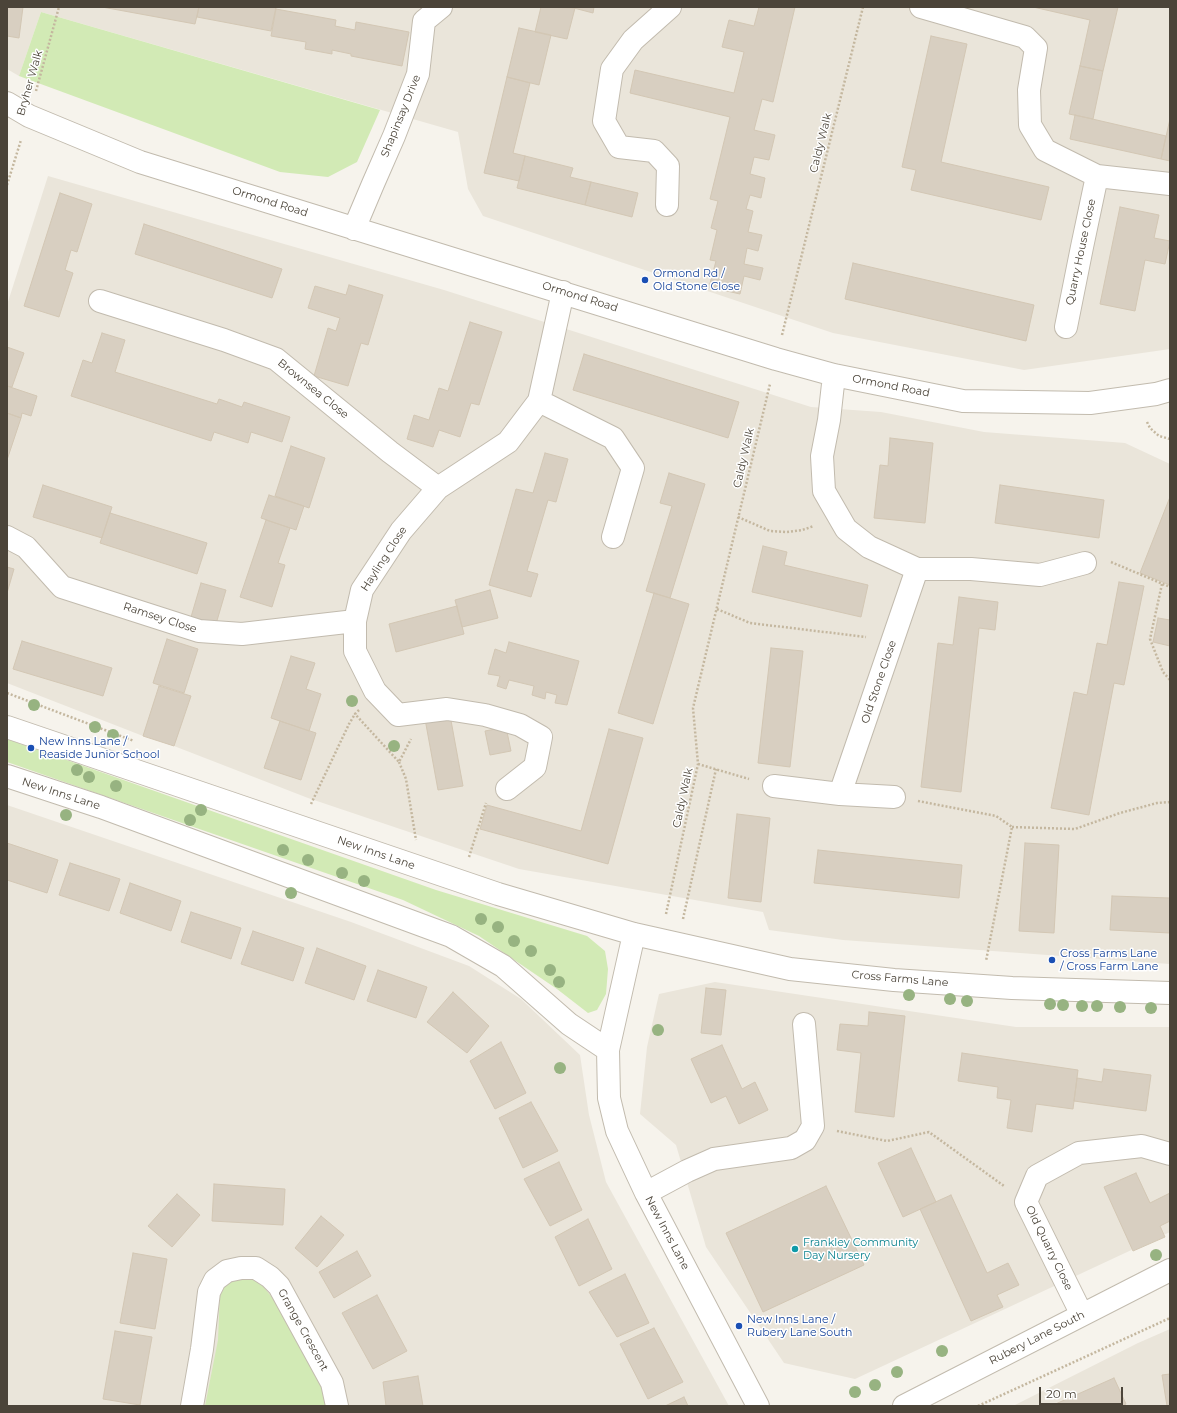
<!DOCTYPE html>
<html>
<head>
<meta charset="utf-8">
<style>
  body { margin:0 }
  #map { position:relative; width:1177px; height:1413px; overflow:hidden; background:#f6f3ec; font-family:Montserrat,sans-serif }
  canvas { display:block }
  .frame { position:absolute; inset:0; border:8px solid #4b4439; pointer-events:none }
  .scale { position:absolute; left:1039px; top:1387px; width:84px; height:18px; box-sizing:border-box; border:2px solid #4b4439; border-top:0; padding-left:5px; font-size:12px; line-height:14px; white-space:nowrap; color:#4b4439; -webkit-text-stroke:3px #fff; paint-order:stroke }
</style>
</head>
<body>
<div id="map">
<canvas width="1177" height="1413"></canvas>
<div class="frame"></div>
<div class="scale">20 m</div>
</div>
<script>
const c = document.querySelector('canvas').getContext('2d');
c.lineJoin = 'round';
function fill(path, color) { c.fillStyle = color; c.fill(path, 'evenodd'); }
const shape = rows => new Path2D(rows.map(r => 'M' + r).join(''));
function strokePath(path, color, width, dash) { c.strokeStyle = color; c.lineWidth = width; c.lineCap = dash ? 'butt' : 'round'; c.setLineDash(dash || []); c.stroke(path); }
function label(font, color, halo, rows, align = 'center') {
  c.font = font + ' Montserrat,sans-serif'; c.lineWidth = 3; c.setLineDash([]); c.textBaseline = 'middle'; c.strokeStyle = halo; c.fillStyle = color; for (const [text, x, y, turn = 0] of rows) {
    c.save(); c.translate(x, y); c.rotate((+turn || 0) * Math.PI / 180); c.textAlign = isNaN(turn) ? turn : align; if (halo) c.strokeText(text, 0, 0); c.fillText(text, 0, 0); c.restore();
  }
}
const residential = shape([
  [7,7,1170,7,1170,349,1024,370,833,333,483,216,468,189,458,132,41,12,19,76,7,69],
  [48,176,444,290,811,407,881,412,984,432,1125,443,1170,464,1170,964,843,940,769,930,763,912,519,869,308,798,174,746,143,736,7,683,7,305],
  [7,805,351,922,469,966,521,999,580,1055,589,1115,606,1182,729,1406,7,1406],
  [715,982,1016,1027,1170,1027,1170,1232,855,1379,784,1363,706,1247,676,1145,640,1114,647,1047,659,994],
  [1170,1329,1170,1406,1013,1406,1138,1343]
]);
const green = shape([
  [41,12,380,110,357,162,328,177,280,172,19,76],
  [7,739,436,890,587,936,605,951,608,969,606,994,597,1010,588,1013,557,989,479,936,403,900,7,762],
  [250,1277,262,1285,283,1311,324,1386,331,1406,205,1406,218,1340,220,1292,231,1278]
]);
const building = shape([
  [7,7,23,7,19,38,7,36,7,7],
  [102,7,199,7,195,24,102,7],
  [199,7,276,7,271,31,197,17,199,7],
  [541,7,575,8,567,39,535,32,541,7],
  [570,7,594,7,593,13,570,7],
  [759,7,795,7,773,102,762,99,754,130,775,135,769,160,754,157,750,174,765,178,761,198,750,195,746,209,753,211,748,232,762,235,758,251,747,248,744,264,763,268,760,280,744,276,740,294,709,287,716,261,710,260,717,230,711,228,718,201,710,199,730,117,630,93,635,70,734,93,744,52,722,47,729,20,754,26,759,7],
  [1033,7,1118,7,1103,71,1080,66,1090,20,1033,7],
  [276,9,336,20,335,26,355,30,356,22,409,32,402,66,351,56,351,54,332,50,332,54,305,49,306,42,271,36,276,9],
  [519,28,551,35,539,85,507,77,519,28],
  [931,36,967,44,941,162,1049,187,1041,220,911,190,916,170,902,167,931,36],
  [1080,66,1103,71,1093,119,1069,114,1080,66],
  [507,77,530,83,513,153,525,156,519,181,484,173,507,77],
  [1075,115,1166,136,1161,159,1070,139,1075,115],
  [1170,119,1170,161,1161,159,1170,119],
  [525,156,573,168,570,177,591,182,585,205,517,188,525,156],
  [591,182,638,193,632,217,585,205,591,182],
  [60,193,92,204,77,252,71,250,65,270,73,273,59,317,24,306,60,193],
  [1120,207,1159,215,1154,238,1170,241,1165,264,1145,260,1135,311,1100,304,1120,207],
  [144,224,282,269,272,298,135,254,144,224],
  [853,263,1034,305,1026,341,845,299,853,263],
  [349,285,383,295,368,345,361,343,348,386,314,376,328,328,336,331,340,318,308,308,315,286,346,295,349,285],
  [470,322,502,332,479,405,471,403,460,437,439,430,433,447,407,439,414,415,429,420,439,388,448,391,470,322],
  [102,333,125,340,115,372,217,404,219,399,242,407,244,402,290,417,282,442,251,432,248,443,214,432,211,441,71,396,83,360,92,363,102,333],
  [7,347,24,353,12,387,7,386,7,347],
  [584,354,739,402,728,438,573,390,584,354],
  [7,386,37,396,31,416,22,413,21,418,7,413,7,386],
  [7,413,21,418,7,460,7,413],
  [890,438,933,443,925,523,874,518,880,465,888,466,890,438],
  [291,446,325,458,309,508,275,496,291,446],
  [545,453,568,459,556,502,548,500,527,571,538,574,531,597,489,585,516,489,533,493,545,453],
  [669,473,705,484,670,598,646,591,672,506,660,503,669,473],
  [43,485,112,507,102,538,33,517,43,485],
  [1000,485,1104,500,1099,538,995,523,1000,485],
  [269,495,304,506,296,530,261,518,269,495],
  [1170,497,1170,585,1140,573,1170,497],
  [110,513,207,543,197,574,100,543,110,513],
  [266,520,290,528,278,563,285,565,272,607,240,597,266,520],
  [763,546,787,552,784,565,868,585,861,617,752,592,763,546],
  [7,567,14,569,7,593,7,567],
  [1119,582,1144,586,1124,685,1114,683,1089,815,1051,808,1074,692,1087,695,1097,643,1107,645,1119,582],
  [201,583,226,590,216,624,191,617,201,583],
  [490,590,498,618,462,627,455,600,490,590],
  [654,593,689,604,653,724,618,713,654,593],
  [959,597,998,602,995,630,979,628,961,792,921,787,938,643,953,645,959,597],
  [457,606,464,634,396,652,389,624,457,606],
  [1158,618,1170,620,1170,646,1153,642,1158,618],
  [167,639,198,649,184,693,153,683,167,639],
  [22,641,112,668,103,696,13,669,22,641],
  [509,642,579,661,567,705,555,703,557,695,546,692,545,699,532,695,534,686,509,680,506,689,497,686,500,676,488,674,495,649,506,653,509,642],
  [771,648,803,651,790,767,758,763,771,648],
  [291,656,315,663,306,689,321,694,309,731,271,718,291,656],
  [159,686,191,696,174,746,143,736,159,686],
  [450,715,463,786,438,790,425,719,450,715],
  [280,721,316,733,301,780,264,768,280,721],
  [506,727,511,751,490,755,485,731,506,727],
  [609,729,643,738,608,864,480,829,487,805,581,831,609,729],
  [737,814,770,818,761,902,728,898,737,814],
  [7,843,58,860,47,893,7,880,7,843],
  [1025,843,1059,845,1054,933,1019,931,1025,843],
  [818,850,962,865,959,898,814,883,818,850],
  [70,863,120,879,109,911,59,895,70,863],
  [130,883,181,901,171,931,120,913,130,883],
  [1112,896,1170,898,1170,933,1110,930,1112,896],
  [191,912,241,928,231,959,181,942,191,912],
  [253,931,304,948,293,981,241,964,253,931],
  [317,948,366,966,354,1000,305,983,317,948],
  [378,970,427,987,416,1018,367,1001,378,970],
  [706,988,726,990,721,1035,701,1033,706,988],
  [453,992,489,1026,467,1053,427,1022,453,992],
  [869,1012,905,1016,894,1117,855,1112,861,1053,837,1050,840,1024,868,1026,869,1012],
  [501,1042,526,1093,495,1109,470,1061,501,1042],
  [722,1045,742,1089,755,1082,768,1110,739,1124,726,1096,711,1103,691,1059,722,1045],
  [962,1053,1078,1070,1073,1109,1036,1104,1032,1132,1007,1128,1011,1100,997,1098,998,1087,958,1081,962,1053],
  [1104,1069,1151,1075,1146,1111,1074,1101,1077,1078,1102,1082,1104,1069],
  [531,1102,558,1151,523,1168,499,1118,531,1102],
  [911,1148,936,1202,903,1217,878,1163,911,1148],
  [559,1162,582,1210,550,1226,524,1179,559,1162],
  [1136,1173,1150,1203,1170,1193,1170,1221,1160,1226,1165,1237,1133,1251,1104,1187,1136,1173],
  [214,1184,285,1189,283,1225,212,1221,214,1184],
  [826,1186,864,1265,763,1312,726,1233,826,1186],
  [177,1194,200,1215,172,1247,148,1226,177,1194],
  [951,1195,987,1273,1008,1263,1019,1285,997,1295,1003,1307,971,1321,920,1209,951,1195],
  [321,1216,344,1235,317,1267,295,1248,321,1216],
  [588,1219,612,1269,579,1286,555,1237,588,1219],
  [357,1251,371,1276,334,1298,319,1272,357,1251],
  [133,1253,167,1259,155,1329,120,1323,133,1253],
  [625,1274,649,1323,617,1337,589,1292,625,1274],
  [377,1295,407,1351,373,1369,342,1313,377,1295],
  [654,1328,683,1382,648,1399,620,1344,654,1328],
  [115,1331,152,1337,140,1405,103,1399,115,1331],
  [1170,1374,1170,1406,1167,1406,1162,1375,1170,1374],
  [418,1376,423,1406,386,1406,383,1382,418,1376],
  [1114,1378,1126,1404,1122,1406,1051,1406,1114,1378],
  [684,1397,688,1406,665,1406,684,1397]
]);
const path = shape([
  [36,91,59,7],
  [7,185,21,140],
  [782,335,863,7],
  [1147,422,1150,428,1159,436,1170,439],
  [738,517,770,531,787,532,802,530,814,526],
  [1111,562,1170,587],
  [1162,584,1150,639,1163,672,1170,680],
  [717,609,750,623,866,637],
  [7,693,134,741],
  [359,710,355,714,399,762,411,739],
  [399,762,406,779,416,840],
  [698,764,749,779],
  [918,801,996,816,1012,827,986,961],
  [311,804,349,724,355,714],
  [1012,827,1075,829,1120,813,1157,803,1170,802],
  [469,857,486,803],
  [666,914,698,764,693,708,770,384],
  [683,919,716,769],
  [837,1131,887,1141,929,1132,1004,1186],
  [978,1406,1170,1318]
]);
const minor = shape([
  [921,7,1025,37,1036,48,1029,90,1030,125,1045,150,1097,176,1170,184],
  [7,103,29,116,140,162,776,359,834,375,963,401,1090,403,1156,394,1170,390],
  [667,205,668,166,654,151,619,147,604,121,612,69,633,40,670,7],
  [354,229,373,184,394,136,418,74,424,21,441,7],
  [100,301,224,340,276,359,390,452,438,488],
  [1066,327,1082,247,1097,176],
  [834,375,829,420,822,456,824,491,846,529,869,547,917,569,971,569,1040,575,1085,563],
  [539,401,613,438,633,468,613,537],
  [7,537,26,547,62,587,199,631,242,634,355,621],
  [7,727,498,894,634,934,790,969,894,980,1012,988,1170,993],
  [7,776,101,807,451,936,503,966,569,1024,608,1050],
  [774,786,840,794,894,797],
  [507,789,535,767,541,737,520,725,485,715,447,709,398,715,375,691,355,651,355,621,362,590,401,531,438,488,508,442,539,401,563,292],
  [840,794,917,569],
  [634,934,608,1050,609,1098,617,1131,646,1193,758,1406],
  [646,1193,687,1171,714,1159,791,1148,805,1140,813,1126,804,1024],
  [1082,1315,1026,1202,1037,1176,1079,1153,1142,1146,1170,1154],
  [192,1406,202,1349,209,1292,215,1280,227,1271,241,1268,256,1268,270,1277,279,1286,332,1383,337,1406],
  [904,1406,1170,1270]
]);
const trees = [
  [352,701],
  [34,705],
  [95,727],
  [113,735],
  [394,746],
  [77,770],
  [89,777],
  [116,786],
  [201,810],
  [66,815],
  [190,820],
  [283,850],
  [308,860],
  [342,873],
  [364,881],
  [291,893],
  [481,919],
  [498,927],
  [514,941],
  [531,951],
  [550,970],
  [559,982],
  [909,995],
  [950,999],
  [967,1001],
  [1050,1004],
  [1063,1005],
  [1082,1006],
  [1097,1006],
  [1120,1007],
  [1151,1008],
  [658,1030],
  [560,1068],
  [1156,1255],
  [942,1351],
  [897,1372],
  [875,1385],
  [855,1392]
];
const markers = [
  [645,280,4,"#1a4fb4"],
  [31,748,4,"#1a4fb4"],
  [1052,960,4,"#1a4fb4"],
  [795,1249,4,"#0f9aa8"],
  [739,1326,4,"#1a4fb4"]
];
const streetNames = [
  ["Bryher Walk",30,83,-74],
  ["Shapinsay Drive",401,116,-68],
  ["Caldy Walk",821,143,-76],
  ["Ormond Road",270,202,17],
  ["Quarry House Close",1081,252,-78],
  ["Ormond Road",580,297,17],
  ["Ormond Road",891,386,11],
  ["Brownsea Close",313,389,39],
  ["Caldy Walk",744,458,-77],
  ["Hayling Close",384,559,-57],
  ["Ramsey Close",160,618,18],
  ["Old Stone Close",879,682,-71],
  ["New Inns Lane",61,794,18],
  ["Caldy Walk",683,798,-78],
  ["New Inns Lane",376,853,19],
  ["Cross Farms Lane",900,979,5],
  ["New Inns Lane",667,1233,62],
  ["Old Quarry Close",1049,1248,64],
  ["Grange Crescent",303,1330,61],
  ["Rubery Lane South",1037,1338,-27]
];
const transitNames = [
  ["Ormond Rd /",653,274],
  ["Old Stone Close",653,287],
  ["New Inns Lane /",39,742],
  ["Reaside Junior School",39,755],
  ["Cross Farms Lane",1060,954],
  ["/ Cross Farm Lane",1060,967],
  ["New Inns Lane /",747,1320],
  ["Rubery Lane South",747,1333]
];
const cultureNames = [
  ["Frankley Community",803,1243],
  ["Day Nursery",803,1256]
];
fill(residential, '#eae5da');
fill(green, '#d2eab5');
fill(building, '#d8cfc1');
strokePath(building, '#d3c7b4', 1);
strokePath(minor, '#c2bbae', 24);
strokePath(path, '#c4b79f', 2.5, [2, 2]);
strokePath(minor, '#fff', 22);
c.fillStyle = '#97b381';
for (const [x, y] of trees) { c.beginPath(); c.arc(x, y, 6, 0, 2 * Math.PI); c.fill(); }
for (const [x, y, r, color] of markers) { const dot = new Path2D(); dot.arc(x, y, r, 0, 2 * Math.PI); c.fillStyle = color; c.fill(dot); strokePath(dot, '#fff', 1.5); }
label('11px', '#4b4439', '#fff', streetNames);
label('11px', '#164399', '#fff', transitNames, 'left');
label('11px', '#0d838f', '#fff', cultureNames, 'left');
</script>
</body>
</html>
